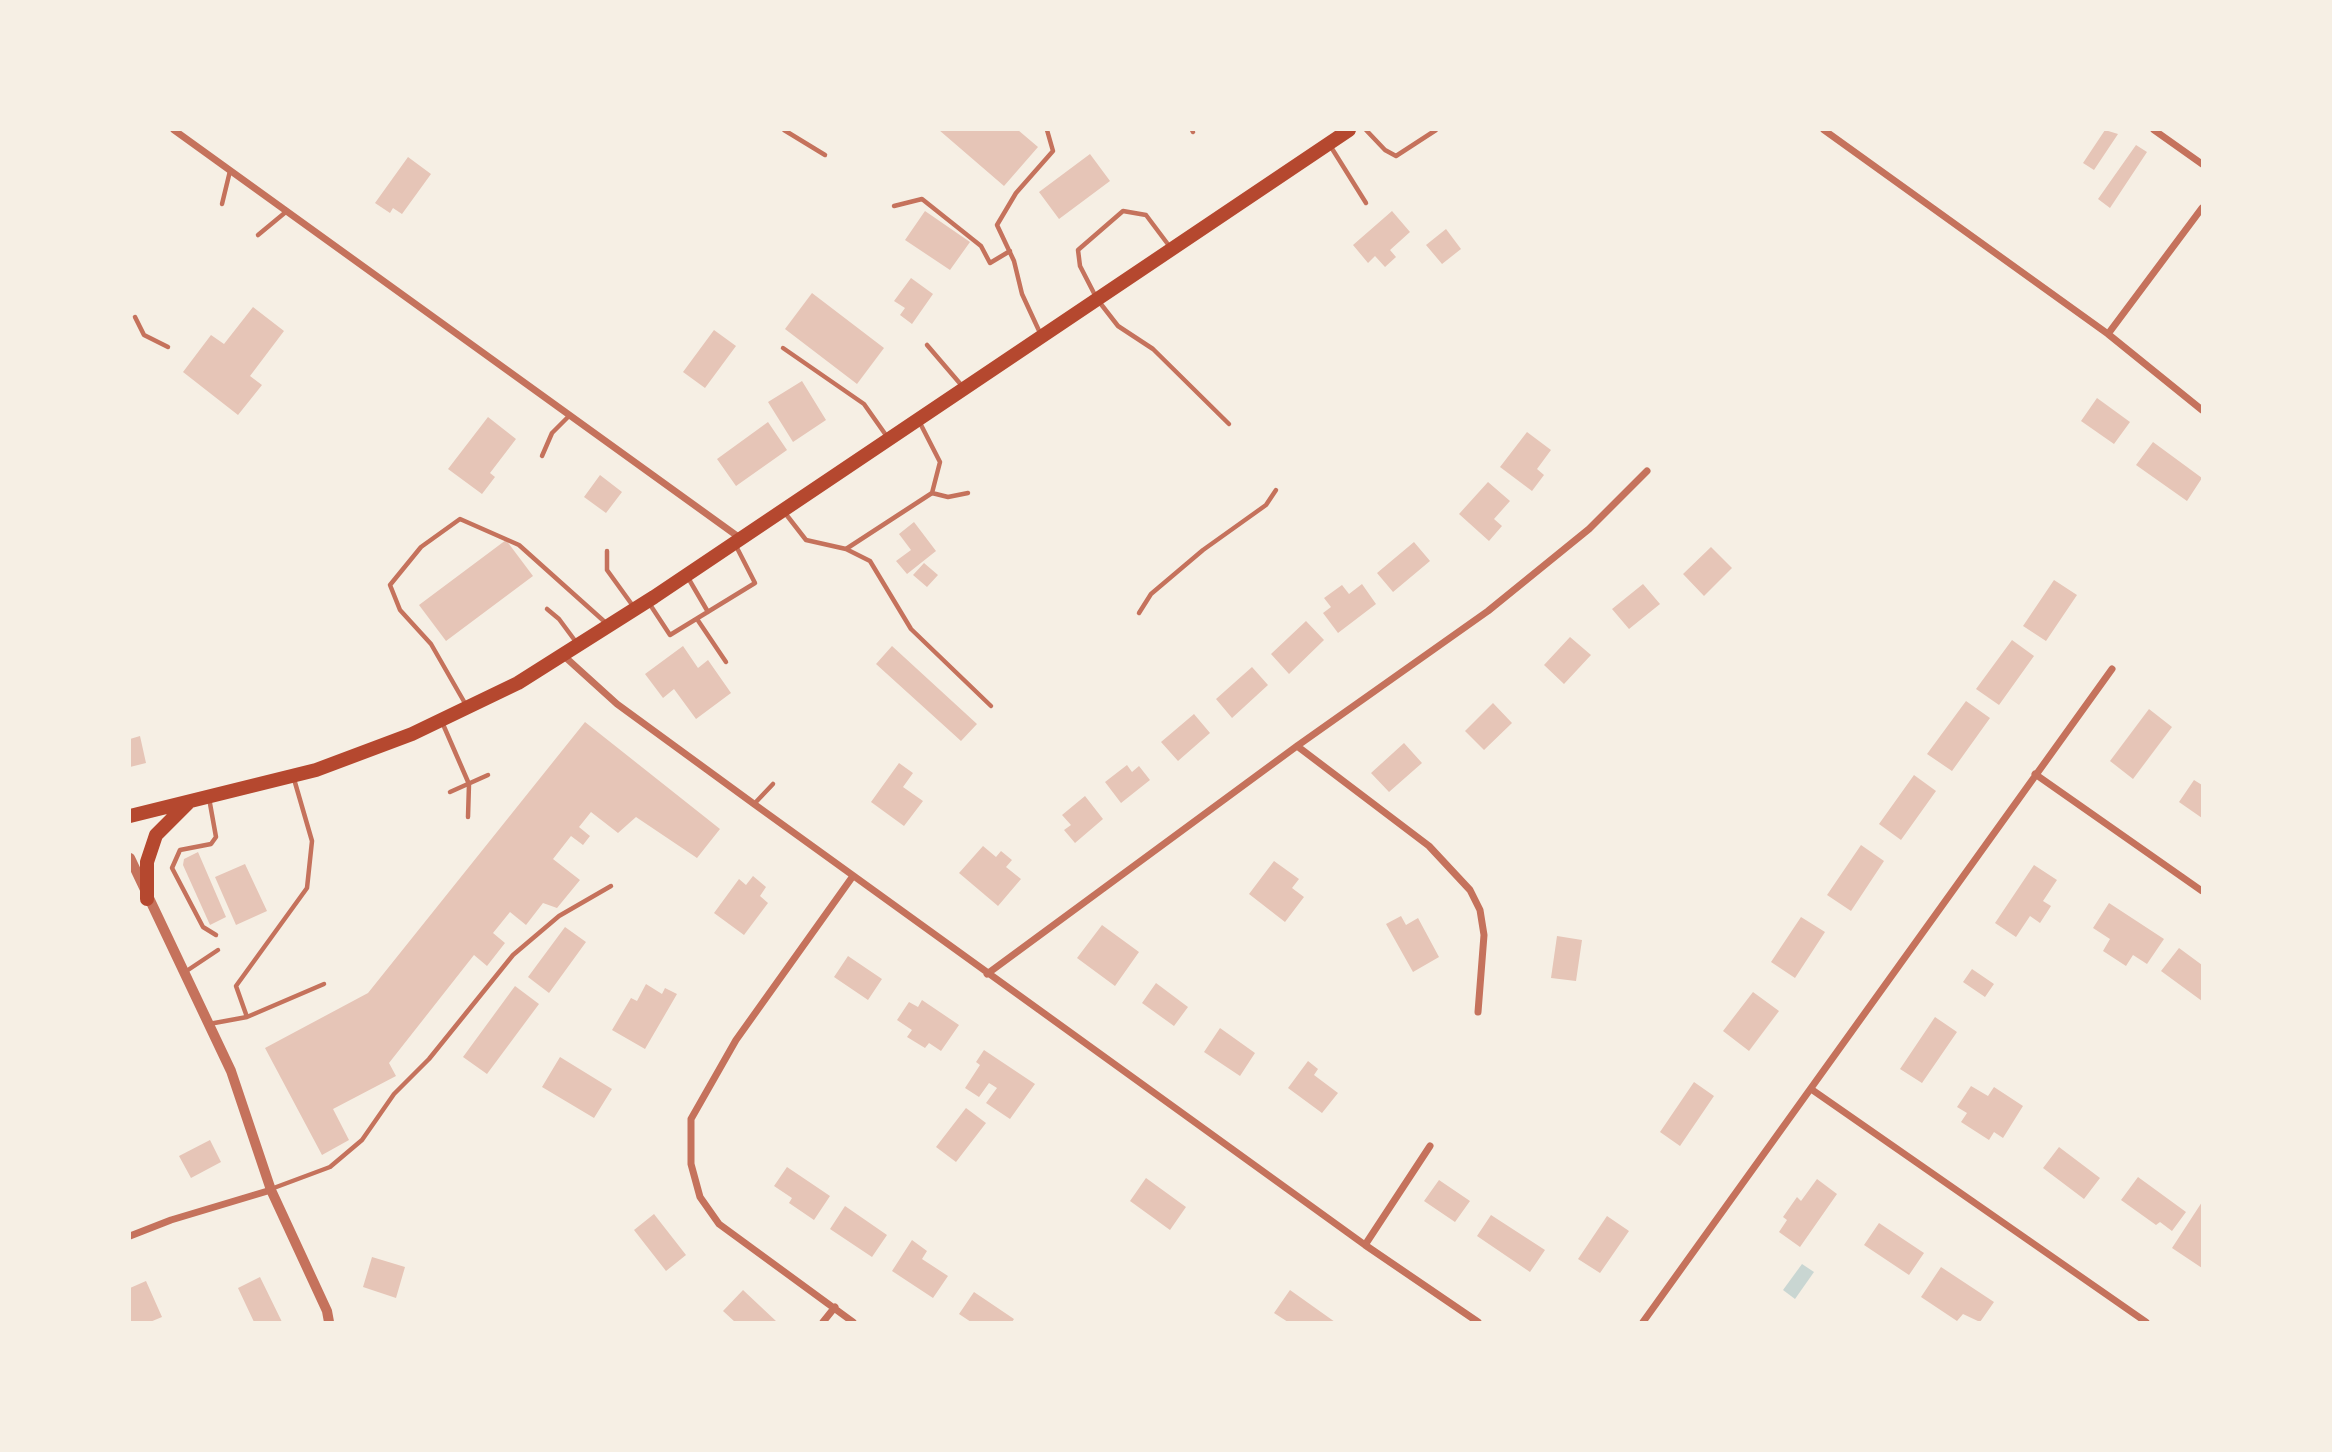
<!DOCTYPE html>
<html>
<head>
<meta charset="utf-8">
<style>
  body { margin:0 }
  #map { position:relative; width:2332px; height:1452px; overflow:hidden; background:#f6efe4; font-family:Raleway,sans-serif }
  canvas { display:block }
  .frame { position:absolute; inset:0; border:131px solid #f6efe4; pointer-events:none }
</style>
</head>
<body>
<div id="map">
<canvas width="2332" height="1452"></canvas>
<div class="frame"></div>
</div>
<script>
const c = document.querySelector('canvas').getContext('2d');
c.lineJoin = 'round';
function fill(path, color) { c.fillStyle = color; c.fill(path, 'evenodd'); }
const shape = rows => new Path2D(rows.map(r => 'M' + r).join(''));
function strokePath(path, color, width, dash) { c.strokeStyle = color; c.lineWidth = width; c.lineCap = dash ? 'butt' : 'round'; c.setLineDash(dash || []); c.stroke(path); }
const water = shape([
  [1802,1264,1814,1272,1795,1299,1783,1290]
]);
const building = shape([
  [939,130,1018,130,1038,147,1004,186],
  [2105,130,2118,134,2094,170,2083,163],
  [2136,145,2147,152,2110,208,2098,199],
  [1090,154,1110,181,1059,219,1039,192],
  [408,157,431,174,402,214,393,208,390,213,375,203],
  [925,211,970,242,950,270,905,240],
  [1392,211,1410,232,1390,250,1396,257,1385,267,1375,256,1368,263,1353,245],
  [1446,229,1461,249,1442,264,1426,245],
  [911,278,933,294,912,324,900,315,905,308,894,301],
  [812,293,884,348,857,384,785,329],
  [253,307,284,331,250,376,262,385,238,415,183,372,211,335,224,344],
  [714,330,736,346,705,388,683,372],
  [802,381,826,420,793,442,768,402],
  [2097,398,2130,422,2114,444,2081,421],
  [488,417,516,439,490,473,495,477,482,494,448,469],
  [768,422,787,450,736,486,717,459],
  [1527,432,1551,450,1537,469,1544,475,1532,491,1500,467],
  [2153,442,2202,478,2187,501,2136,465],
  [600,475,622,492,606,513,584,497],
  [1488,482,1510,501,1494,519,1502,526,1489,541,1459,514],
  [914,522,936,551,907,574,896,561,911,550,899,534],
  [506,540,533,576,446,641,419,605],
  [1414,542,1430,561,1393,592,1377,573],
  [1711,547,1732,568,1704,596,1683,574],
  [924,563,938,575,927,587,913,575],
  [2054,580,2077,595,2046,641,2023,626],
  [1362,584,1376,604,1338,633,1323,613,1331,607,1324,598,1342,585,1349,594],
  [1643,584,1660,604,1629,629,1612,609],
  [1306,621,1324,640,1289,674,1271,654],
  [1570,637,1591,655,1564,684,1544,665],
  [2012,640,2034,656,1999,705,1976,689],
  [683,646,698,668,708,660,731,693,696,719,674,689,663,698,645,674],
  [892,646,977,724,961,741,876,664],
  [1252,667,1268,685,1232,718,1216,699],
  [1966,701,1990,718,1952,771,1927,754],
  [1493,703,1512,723,1484,750,1465,731],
  [2149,709,2172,727,2133,779,2110,761],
  [1194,714,1210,733,1178,761,1161,742],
  [585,722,720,829,697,858,636,817,618,833,591,812,579,827,590,836,583,845,571,836,553,859,580,880,557,908,543,903,526,925,510,912,493,933,505,943,487,966,474,955,389,1063,396,1076,333,1109,349,1140,322,1155,265,1048,368,993],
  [140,736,146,763,130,767,130,739],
  [1404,743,1422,763,1389,792,1371,773],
  [899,763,913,773,903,787,923,801,904,826,871,802],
  [1127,765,1132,772,1139,766,1150,780,1121,803,1105,782],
  [1914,775,1936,791,1901,840,1879,824],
  [2194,780,2202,785,2202,818,2179,802],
  [1085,796,1103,819,1075,843,1064,830,1071,825,1062,815],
  [1861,845,1884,861,1851,911,1827,895],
  [983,846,996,857,1001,851,1012,860,1006,867,1021,879,998,906,959,873],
  [198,852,226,917,210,925,183,865,184,859],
  [1274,861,1299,879,1292,888,1304,897,1285,922,1249,894],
  [245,864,267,911,236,925,215,877],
  [2034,865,2057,880,2043,901,2051,906,2040,923,2030,916,2016,937,1995,923],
  [753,876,766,887,760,896,768,903,744,935,714,913,739,879,746,885],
  [2109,903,2164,939,2147,964,2133,955,2126,966,2103,951,2110,939,2093,928],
  [1401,916,1406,925,1418,918,1439,957,1413,972,1386,924],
  [1801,917,1825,932,1795,978,1771,962],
  [1102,925,1139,952,1115,986,1077,958],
  [565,927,586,942,549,993,528,977],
  [1557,936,1582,940,1576,981,1551,978],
  [2179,948,2202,965,2202,1001,2161,971],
  [848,956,882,979,868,1000,834,977],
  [1972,969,1994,984,1985,997,1963,982],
  [1156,983,1188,1007,1174,1026,1142,1003],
  [646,984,662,994,665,988,677,994,645,1049,612,1030,631,998,637,1001],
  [515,986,539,1004,487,1074,463,1057],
  [1753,992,1779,1011,1749,1051,1723,1031],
  [922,1000,959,1025,941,1051,929,1043,925,1048,907,1037,912,1030,897,1020,909,1002,918,1007],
  [1935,1017,1957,1032,1922,1083,1900,1069],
  [1220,1028,1255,1053,1240,1076,1204,1052],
  [984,1050,1035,1084,1010,1119,986,1103,997,1088,989,1083,979,1097,965,1088,980,1065,976,1062],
  [560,1057,612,1089,594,1118,542,1087],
  [1308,1061,1318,1069,1314,1075,1338,1093,1322,1113,1288,1088],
  [1694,1082,1714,1096,1680,1146,1660,1132],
  [1971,1086,1988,1096,1994,1087,2023,1106,2003,1138,1994,1132,1989,1140,1961,1122,1967,1113,1957,1107],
  [966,1108,986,1123,956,1162,936,1147],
  [210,1140,221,1162,191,1178,179,1156],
  [2059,1147,2100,1178,2084,1199,2043,1168],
  [787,1167,830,1196,814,1220,789,1203,792,1198,774,1186],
  [2138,1177,2186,1212,2172,1231,2160,1222,2156,1225,2121,1200],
  [1146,1178,1186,1207,1170,1230,1130,1201],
  [1817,1179,1837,1194,1800,1247,1779,1232,1787,1220,1783,1217,1797,1197,1801,1201],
  [1439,1180,1470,1201,1455,1222,1424,1201],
  [2202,1202,2202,1268,2172,1248],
  [845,1206,887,1235,872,1257,830,1229],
  [654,1214,686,1255,666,1271,634,1230],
  [1491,1215,1545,1250,1530,1272,1477,1236],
  [1607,1216,1629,1231,1600,1273,1578,1259],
  [1879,1223,1924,1253,1909,1275,1864,1245],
  [912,1240,927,1251,922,1259,948,1276,933,1298,892,1271],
  [372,1257,405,1267,396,1298,363,1287],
  [1941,1267,1994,1302,1980,1322,1963,1314,1957,1321,1921,1297],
  [260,1277,282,1322,254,1322,238,1288],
  [146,1281,162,1317,150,1322,130,1322,130,1288],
  [743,1290,777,1322,735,1322,723,1311],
  [1290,1290,1335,1322,1288,1322,1274,1313],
  [974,1292,1014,1319,1012,1322,971,1322,959,1314]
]);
const service = shape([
  [784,130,825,155],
  [1192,130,1193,132],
  [1366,130,1385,150,1396,156,1436,130],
  [1331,147,1366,203],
  [222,204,230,171],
  [894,206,922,199,981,246,990,263,1010,251],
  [258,235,287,211],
  [1170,247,1146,215,1123,211,1078,250,1080,266,1097,299,1118,326,1153,349,1229,424],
  [135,317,144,335,168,347],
  [1041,335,1022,294,1014,261,997,225,1016,193,1053,151,1047,130],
  [927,345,963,387],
  [783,348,864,404,888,438],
  [542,456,552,433,570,415],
  [932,493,948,497,968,493],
  [785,513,806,540,846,549,932,493,940,462,920,423],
  [846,549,870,561,911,629,991,706],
  [607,551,607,570,633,606],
  [687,576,708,612],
  [649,603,670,635,755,583,736,546],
  [547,609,559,619,576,642],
  [1139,613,1151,594,1203,550,1266,505,1276,490],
  [697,619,726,662],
  [466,705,431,644,400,610,390,585,421,547,460,519,519,545,606,623],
  [442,722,469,784,468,817],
  [450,792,488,775],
  [209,798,216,837,211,844,180,850,172,868,203,927,216,935],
  [755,803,773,784],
  [185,972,218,950],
  [247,1017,236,986,307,888,312,841,294,779],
  [209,1024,247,1017,324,984],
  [271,1189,330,1167,362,1140,394,1094,429,1059,513,955,559,916,611,886]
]);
const minor = shape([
  [174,130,740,538],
  [1824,130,2108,334,2202,410],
  [2154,130,2202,164],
  [2108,334,2202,208],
  [564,656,617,704,754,804,1365,1245,1478,1322],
  [1297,746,1429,846,1470,890,1480,910,1484,935,1478,1012],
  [2035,774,2202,891],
  [853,876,736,1040,691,1119,691,1164,700,1197,719,1224,853,1322],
  [987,974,1297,746,1488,611,1589,529,1647,471],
  [1811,1089,2146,1322],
  [130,1236,171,1220,271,1190],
  [1365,1245,1430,1146],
  [823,1322,835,1307],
  [1643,1322,2112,669]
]);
const tertiary = shape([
  [130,858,231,1071,271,1190,327,1311,329,1322]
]);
const primary = shape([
  [130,816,316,770,412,734,518,683,654,597,1349,130],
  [147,899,147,862,156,835,188,803]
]);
fill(water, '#c9d6d2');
fill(building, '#e6c5b7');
strokePath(service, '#c5725c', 4.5);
strokePath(minor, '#c5725c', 7);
strokePath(tertiary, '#c5725c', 10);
strokePath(primary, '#b5482f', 14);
</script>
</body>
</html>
